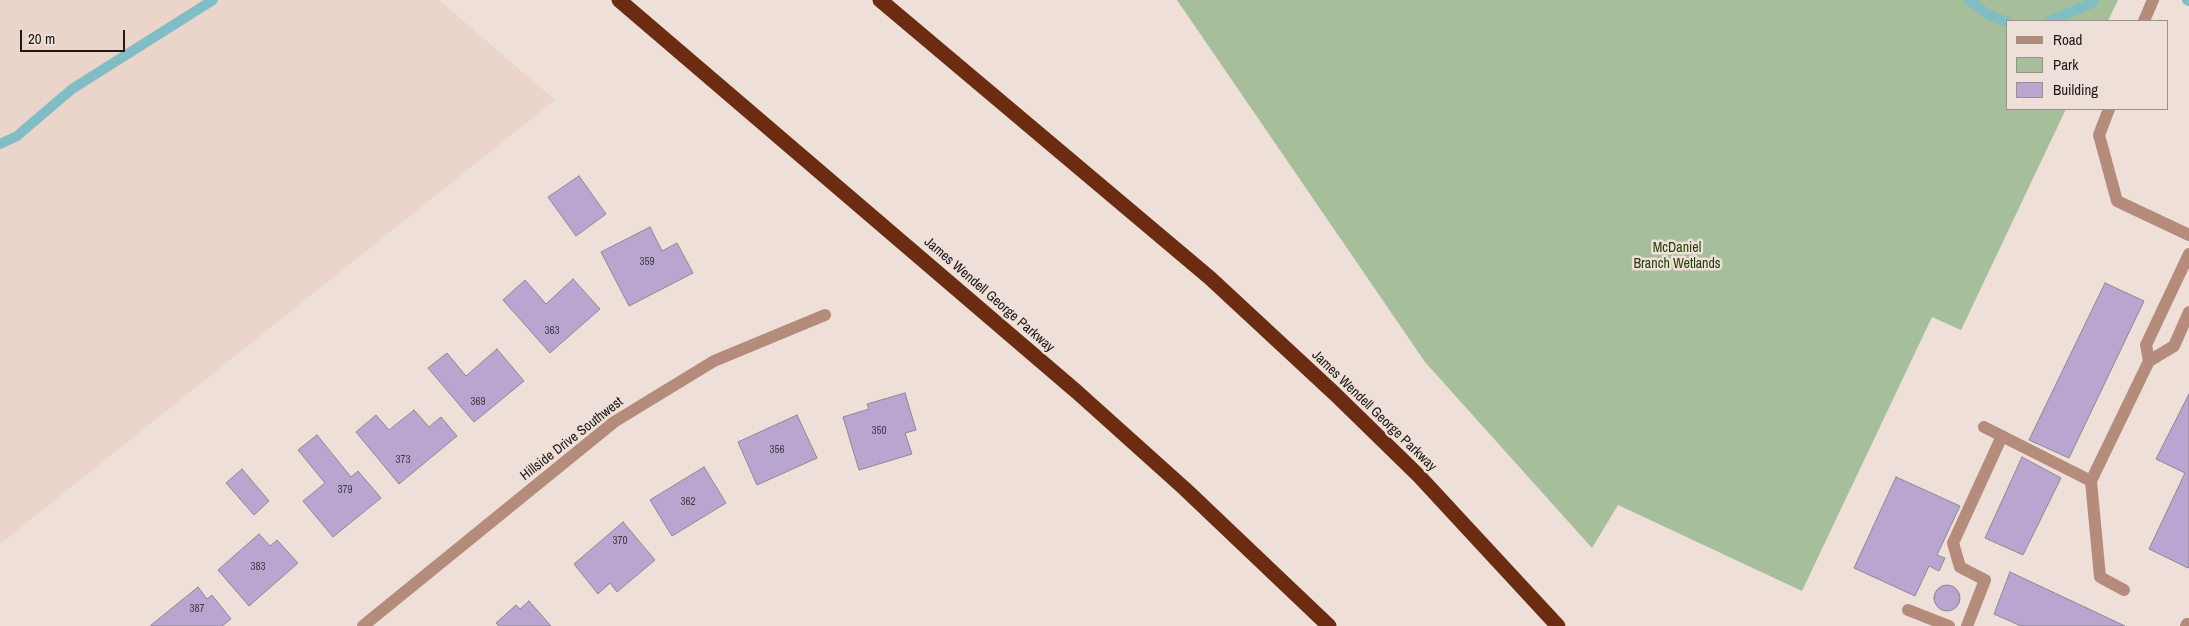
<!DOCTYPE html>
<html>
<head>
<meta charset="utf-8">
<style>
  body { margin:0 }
  #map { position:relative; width:2189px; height:626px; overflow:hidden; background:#efdfd9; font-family:"Archivo Narrow",sans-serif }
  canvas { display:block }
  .legend { position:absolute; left:2006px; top:20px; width:162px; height:90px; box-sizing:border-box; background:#efdfd9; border:1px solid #9c908b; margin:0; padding:6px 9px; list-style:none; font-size:15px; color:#1f1917 }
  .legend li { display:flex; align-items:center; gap:10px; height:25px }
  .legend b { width:25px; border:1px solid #9c908b }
  .scale { position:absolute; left:20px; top:30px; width:105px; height:22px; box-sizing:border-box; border:2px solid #1f1917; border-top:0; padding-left:6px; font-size:15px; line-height:18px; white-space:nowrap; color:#1f1917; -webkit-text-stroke:4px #efdfd9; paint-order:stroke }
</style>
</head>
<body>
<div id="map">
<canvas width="2189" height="626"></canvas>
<ul class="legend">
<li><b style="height:6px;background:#b58c7c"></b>Road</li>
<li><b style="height:14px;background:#a6be9a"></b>Park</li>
<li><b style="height:14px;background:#b8a6d1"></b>Building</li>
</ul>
<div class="scale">20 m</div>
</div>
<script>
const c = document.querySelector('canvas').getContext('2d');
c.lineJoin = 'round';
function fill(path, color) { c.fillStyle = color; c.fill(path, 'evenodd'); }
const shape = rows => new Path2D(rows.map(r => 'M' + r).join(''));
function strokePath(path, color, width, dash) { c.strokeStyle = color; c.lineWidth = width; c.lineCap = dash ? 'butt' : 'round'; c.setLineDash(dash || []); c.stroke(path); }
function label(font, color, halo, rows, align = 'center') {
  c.font = font + ' "Archivo Narrow",sans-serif'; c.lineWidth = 5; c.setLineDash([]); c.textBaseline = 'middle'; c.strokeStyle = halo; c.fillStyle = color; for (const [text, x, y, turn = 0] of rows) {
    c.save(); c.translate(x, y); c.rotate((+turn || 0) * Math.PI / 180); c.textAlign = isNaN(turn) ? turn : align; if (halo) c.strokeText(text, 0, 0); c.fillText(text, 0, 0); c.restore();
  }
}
const industrial = shape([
  [0,0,439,0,555,100,0,544]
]);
const green = shape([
  [1177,0,2118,0,2108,21,2008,21,2008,109,2066,109,1961,330,1932,317,1802,591,1618,505,1592,548,1425,362]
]);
const stream = shape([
  [1969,0,1987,14,2008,22],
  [2187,0,2189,1],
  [2049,21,2090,4,2094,0],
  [0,144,17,136,72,89,213,0]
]);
const building = shape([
  [579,176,606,214,576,236,548,197,579,176],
  [650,227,662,251,677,243,693,273,629,306,601,252,650,227],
  [573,279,600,309,550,353,503,300,525,280,546,304,573,279],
  [2105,283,2144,301,2069,458,2029,440,2105,283],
  [497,349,524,381,474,422,428,368,447,353,466,376,497,349],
  [905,393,916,430,905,433,912,454,859,470,843,417,869,409,867,404,905,393],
  [2189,394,2189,566,2188,568,2149,549,2185,473,2156,459,2189,394],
  [414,410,429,427,441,417,457,436,399,484,356,432,376,415,389,430,414,410],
  [797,415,817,458,757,485,738,442,797,415],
  [317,435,351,477,358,471,381,498,333,537,303,501,325,483,298,450,317,435],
  [2022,457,2061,478,2023,555,1985,538,2022,457],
  [704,467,726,503,672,536,650,500,704,467],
  [242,469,269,501,254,515,226,483,242,469],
  [1896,477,1960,506,1937,555,1945,558,1939,571,1929,566,1915,596,1854,568,1896,477],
  [623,522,655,560,617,592,610,583,598,594,574,564,623,522],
  [259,534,270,546,277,540,298,563,249,606,218,570,259,534],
  [2010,572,2125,626,2021,626,1994,614,2010,572],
  '1934 598a13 13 0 1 1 26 0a13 13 0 1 1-26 0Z',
  [198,587,207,599,212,595,231,619,222,626,150,626,198,587],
  [529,601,551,626,499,626,496,623,516,605,520,609,529,601]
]);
const minor = shape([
  [2144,21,2153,0],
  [2109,109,2099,135,2117,201,2189,235],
  [2189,254,2146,345,2149,361,2174,346,2189,312],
  [1984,427,2091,481,2149,361],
  [2091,481,2100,577,2124,590],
  [1908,610,1949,626],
  [363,626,614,422,714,361,825,315],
  [1967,626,1985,580,1960,567,1953,543,2002,436],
  [2186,626,2187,624]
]);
const highway = shape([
  [619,0,1077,392,1185,489,1329,626],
  [880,0,1210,278,1335,394,1419,476,1558,626]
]);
const numberNames = [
  ["359",647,262],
  ["363",552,331],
  ["369",478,402],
  ["350",879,431],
  ["356",777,450],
  ["373",403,460],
  ["379",345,490],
  ["362",688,502],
  ["370",620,541],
  ["383",258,567],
  ["387",197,609]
];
const parkNames = [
  ["McDaniel",1677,248],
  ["Branch Wetlands",1677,264]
];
const streetNames = [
  ["James Wendell George Parkway",989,295,41],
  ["James Wendell George Parkway",1374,411,44],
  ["Hillside Drive Southwest",572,439,-38]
];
fill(industrial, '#ebd4c9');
fill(green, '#a6be9a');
strokePath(stream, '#80bdc4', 10);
fill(building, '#b8a6d1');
strokePath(building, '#8c8793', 1);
strokePath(minor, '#b58c7c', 12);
strokePath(highway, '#6c2c11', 15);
label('11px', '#453c46', null, numberNames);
label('14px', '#224306', '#efdfd9', parkNames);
label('14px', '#1f1917', '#efdfd9', streetNames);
</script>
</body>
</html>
